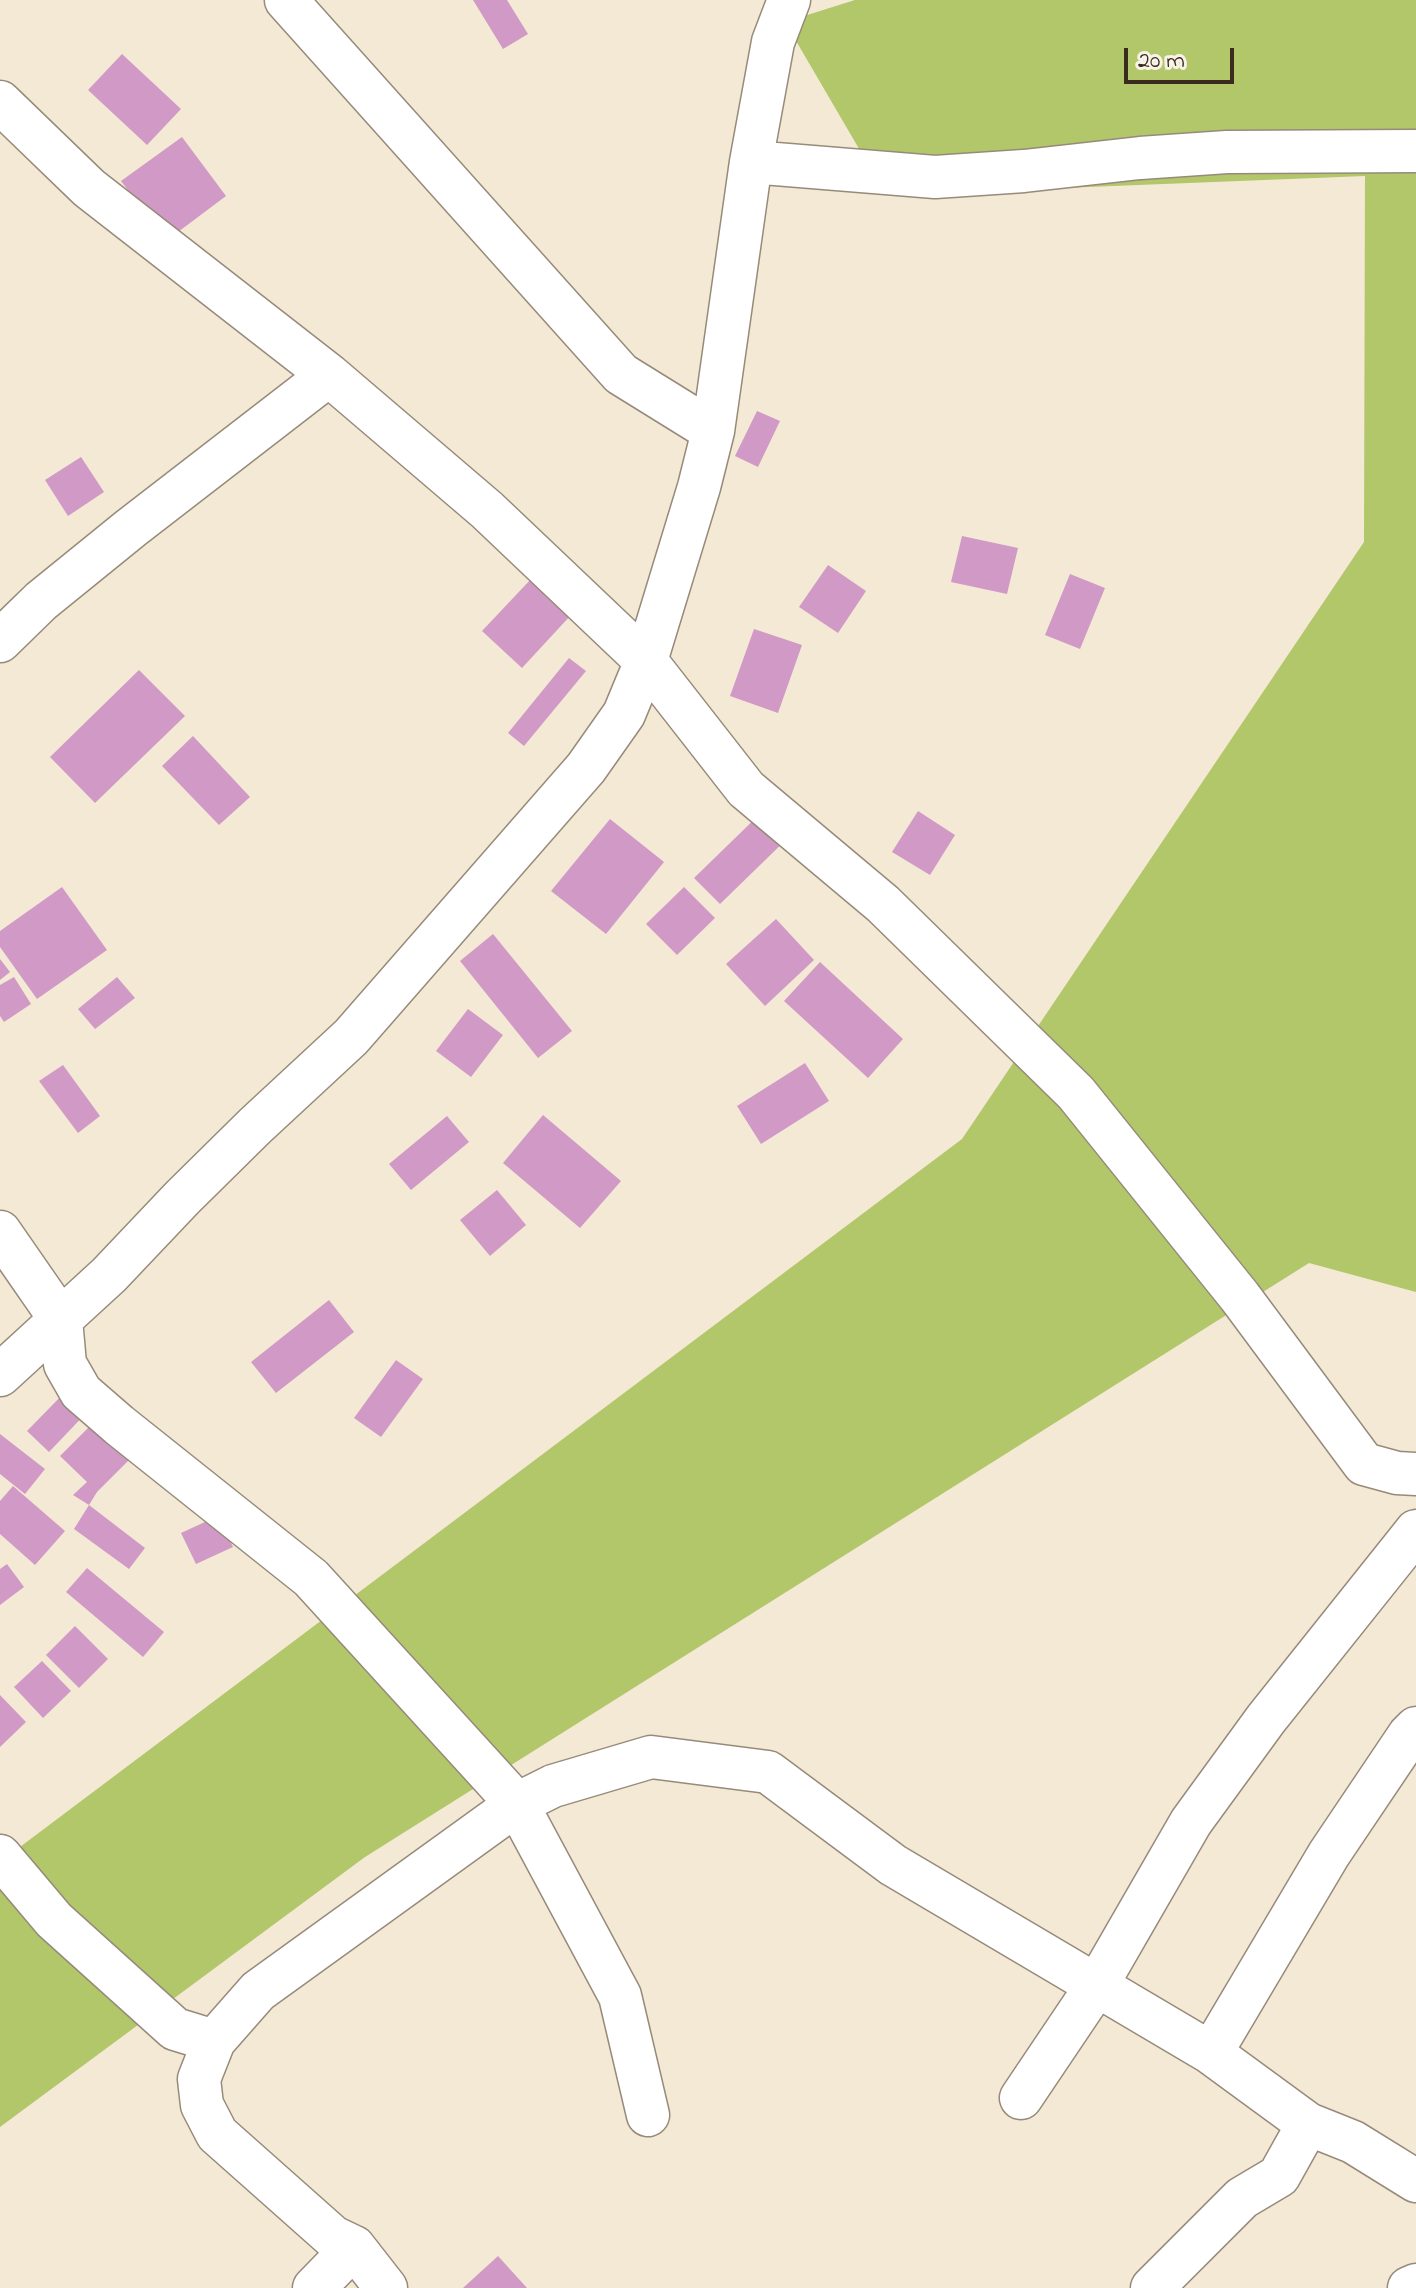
<!DOCTYPE html>
<html>
<head>
<meta charset="utf-8">
<style>
  body { margin:0 }
  #map { position:relative; width:1416px; height:2288px; overflow:hidden; background:#f3e9d5; font-family:"Indie Flower",sans-serif }
  canvas { display:block }
  .scale { position:absolute; left:1124px; top:48px; width:110px; height:36px; box-sizing:border-box; border:4px solid #3b2a1e; border-top:0; padding-left:10px; font-size:24px; line-height:28px; white-space:nowrap; color:#3b2a1e; -webkit-text-stroke:6px #f7f3e8; paint-order:stroke }
</style>
</head>
<body>
<div id="map">
<canvas width="1416" height="2288"></canvas>
<div class="scale">20 m</div>
</div>
<script>
const c = document.querySelector('canvas').getContext('2d');
c.lineJoin = 'round';
function fill(path, color) { c.fillStyle = color; c.fill(path, 'evenodd'); }
const shape = rows => new Path2D(rows.map(r => 'M' + r).join(''));
function strokePath(path, color, width, dash) { c.strokeStyle = color; c.lineWidth = width; c.lineCap = dash ? 'butt' : 'round'; c.setLineDash(dash || []); c.stroke(path); }
const green = shape([
  [855,0,1416,0,1416,1292,1309,1263,365,1857,0,2127,0,1862,962,1139,1364,542,1365,176,886,195,785,22]
]);
const building = shape([
  [473,0,507,0,528,34,503,49],
  [122,54,181,109,147,145,88,90],
  [182,137,226,196,166,241,121,181],
  [757,411,780,421,758,467,735,456],
  [81,457,104,492,68,516,45,480],
  [962,536,1018,548,1007,594,951,582],
  [828,565,866,591,838,633,799,607],
  [1070,574,1105,588,1080,649,1045,635],
  [532,578,571,615,522,668,482,631],
  [754,629,802,645,778,713,730,696],
  [569,658,586,671,524,746,508,733],
  [139,670,185,716,95,803,50,757],
  [193,736,250,797,219,825,162,766],
  [766,808,792,834,720,904,694,878],
  [918,811,955,835,930,875,892,852],
  [610,819,664,862,606,934,551,891],
  [62,887,107,950,37,999,0,947,0,931],
  [684,887,715,918,677,955,646,924],
  [776,919,814,960,765,1006,726,964],
  [493,934,572,1031,538,1058,460,961],
  [0,959,10,972,0,980],
  [820,962,903,1039,868,1078,784,1001],
  [14,977,31,1004,4,1022,0,1016,0,985],
  [117,977,135,998,95,1029,78,1009],
  [468,1009,503,1035,471,1077,436,1051],
  [805,1063,829,1101,761,1144,737,1106],
  [63,1065,100,1116,78,1133,39,1081],
  [543,1115,621,1181,580,1228,503,1163],
  [447,1116,469,1142,411,1190,389,1164],
  [497,1190,526,1225,490,1256,460,1220],
  [329,1300,354,1332,276,1393,251,1362],
  [396,1360,423,1379,381,1437,354,1418],
  [69,1388,91,1408,49,1452,27,1431],
  [96,1420,133,1456,97,1492,89,1505,73,1495,87,1482,60,1456],
  [0,1434,45,1469,25,1494,0,1474],
  [13,1486,65,1531,35,1565,0,1534,0,1501],
  [89,1505,145,1548,129,1569,74,1529],
  [218,1516,233,1547,196,1564,181,1533],
  [7,1564,24,1587,0,1605,0,1569],
  [87,1568,164,1632,143,1657,66,1592],
  [75,1626,108,1659,79,1688,46,1655],
  [42,1661,71,1691,43,1718,14,1687],
  [0,1695,26,1722,0,1747],
  [498,2256,527,2288,463,2288]
]);
const street = shape([
  [286,0,621,374,713,431],
  [0,102,89,188,329,375,487,510,646,661,746,789,883,904,1076,1093,1240,1297,1364,1464,1397,1473,1416,1474],
  [751,162,935,177,1024,171,1140,158,1227,152,1416,151],
  [0,641,41,601,131,528,329,375],
  [0,1232,61,1320,65,1364,81,1392,119,1425,311,1578,517,1804,620,1996,648,2115],
  [0,1375,109,1275,182,1198,255,1126,351,1037,586,768,624,714,646,661,699,487,713,431,751,162,773,42,789,0],
  [0,1856,54,1920,175,2029,214,2041],
  [1211,2053,1329,1854,1409,1735,1416,1728],
  [1021,2098,1097,1985,1191,1822,1266,1719,1416,1531],
  [314,2288,354,2247],
  [386,2288,354,2247,333,2237,217,2134,202,2105,199,2079,214,2041,258,1991,517,1804,553,1786,651,1757,768,1772,893,1865,1211,2053,1308,2124,1353,2142,1416,2181],
  [1152,2288,1242,2198,1279,2176,1308,2124],
  [1409,2288,1416,2285]
]);
fill(green, '#b2c66a');
fill(building, '#d199c6');
strokePath(street, '#978a7a', 45);
strokePath(street, '#fff', 42);
</script>
</body>
</html>
